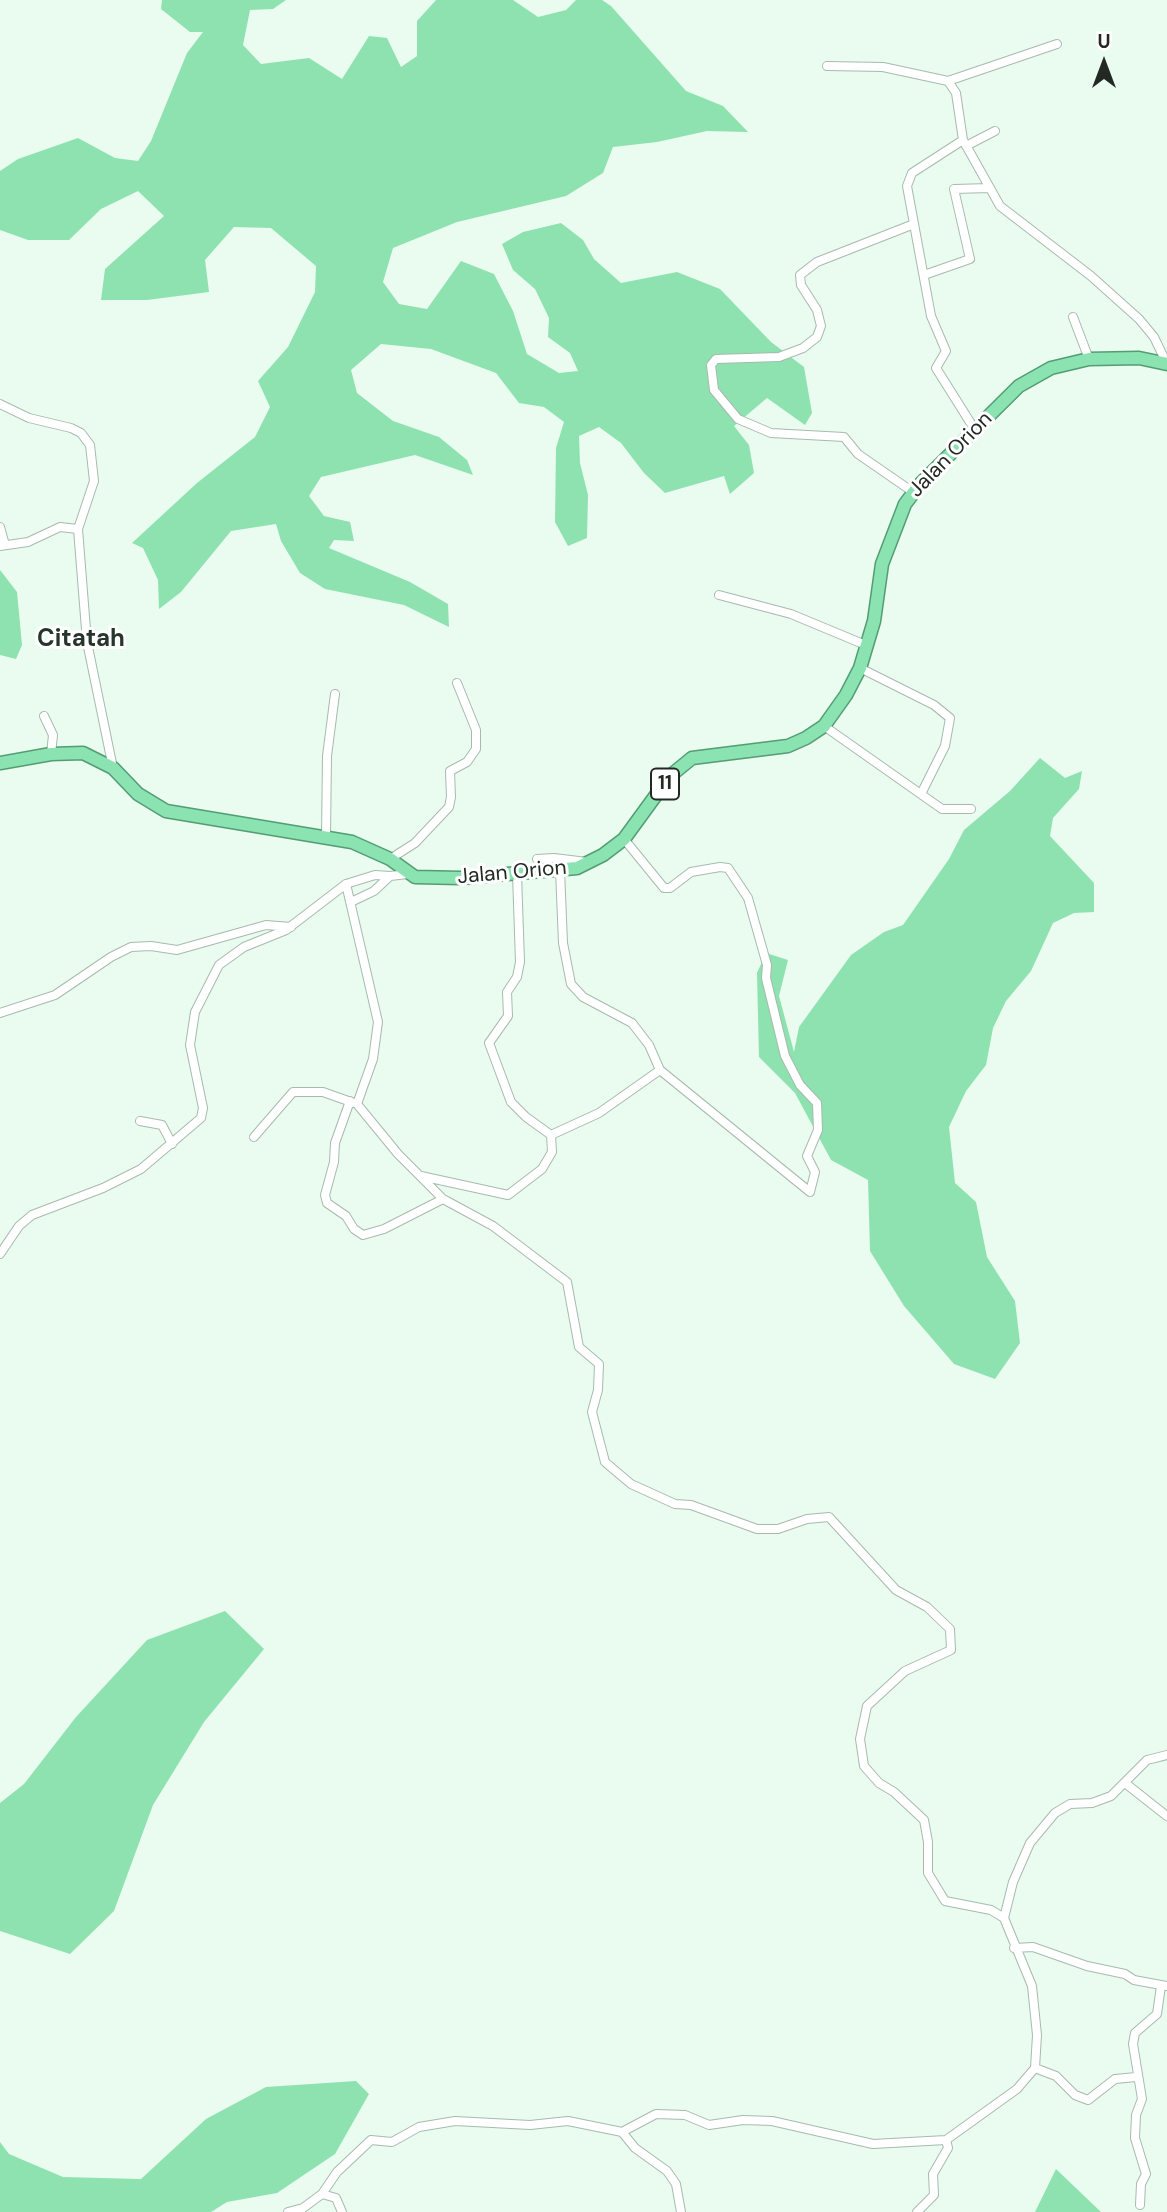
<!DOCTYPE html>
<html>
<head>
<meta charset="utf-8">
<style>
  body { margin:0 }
  #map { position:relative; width:1167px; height:2212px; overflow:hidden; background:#e9fcef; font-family:"DM Sans",sans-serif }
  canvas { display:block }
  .north { position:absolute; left:1069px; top:28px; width:70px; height:70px; -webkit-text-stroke:5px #fff; paint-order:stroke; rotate:0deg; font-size:19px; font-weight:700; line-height:28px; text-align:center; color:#222924 }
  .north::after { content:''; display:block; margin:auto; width:24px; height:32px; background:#222924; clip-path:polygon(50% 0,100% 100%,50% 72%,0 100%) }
</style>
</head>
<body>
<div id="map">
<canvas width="1167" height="2212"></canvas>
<div class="north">U</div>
</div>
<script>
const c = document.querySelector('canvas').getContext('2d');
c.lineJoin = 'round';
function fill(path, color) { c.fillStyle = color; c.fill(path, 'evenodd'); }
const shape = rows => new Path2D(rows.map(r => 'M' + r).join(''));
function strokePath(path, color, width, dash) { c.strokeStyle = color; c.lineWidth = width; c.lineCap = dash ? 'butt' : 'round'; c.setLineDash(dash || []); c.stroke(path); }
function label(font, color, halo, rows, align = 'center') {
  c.font = font + ' "DM Sans",sans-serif'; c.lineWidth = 6; c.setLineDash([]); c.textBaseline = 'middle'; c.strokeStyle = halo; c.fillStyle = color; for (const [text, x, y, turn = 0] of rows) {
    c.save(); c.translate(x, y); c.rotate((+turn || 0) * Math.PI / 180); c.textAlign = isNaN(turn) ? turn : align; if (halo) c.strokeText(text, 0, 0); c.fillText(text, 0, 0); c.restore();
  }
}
const green = shape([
  [162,0,286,0,273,9,250,10,243,45,261,64,309,58,342,79,369,36,387,38,401,67,417,56,417,21,436,0,513,0,538,17,566,10,576,0,602,0,611,6,686,91,723,106,748,132,707,131,657,142,613,147,603,173,566,196,457,222,393,248,383,282,399,304,427,309,461,261,494,274,513,311,527,354,559,373,578,371,570,353,548,337,549,318,535,289,513,270,502,244,523,232,561,223,583,240,594,259,621,283,677,272,720,289,771,342,804,367,812,413,805,425,767,398,734,426,749,445,754,473,730,494,724,476,665,493,644,473,621,443,599,427,579,436,580,463,588,495,587,538,568,546,555,522,556,448,564,422,544,407,519,403,496,373,431,349,381,344,351,370,357,393,393,421,439,437,467,460,473,475,415,455,321,477,309,496,324,516,350,522,354,541,334,540,329,548,410,582,448,604,449,627,404,605,325,589,300,573,281,541,276,524,231,531,181,592,159,609,158,580,143,548,132,543,197,483,255,437,270,407,258,381,288,347,315,292,316,266,271,228,234,227,205,260,209,292,147,300,101,300,105,269,164,216,138,191,101,209,69,240,28,240,0,230,0,171,18,159,78,138,115,158,138,161,151,141,187,53,203,32,190,32,161,9],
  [0,570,17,592,22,645,16,659,0,655],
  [1040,758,1065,778,1082,771,1079,789,1053,818,1050,836,1094,883,1094,912,1074,913,1053,923,1031,971,1006,1001,993,1028,986,1065,966,1091,949,1127,955,1183,976,1202,987,1257,1015,1301,1020,1343,995,1379,954,1364,904,1306,870,1251,868,1180,831,1160,795,1093,759,1057,757,973,766,953,788,960,779,996,794,1052,799,1027,851,955,884,932,903,925,949,859,964,830,1010,791],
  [225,1611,264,1649,204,1722,153,1805,114,1911,70,1954,0,1931,0,1803,24,1784,76,1717,147,1640],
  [356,2081,369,2094,335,2154,277,2193,227,2202,211,2212,0,2212,0,2142,9,2154,63,2177,141,2179,206,2119,266,2087],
  [1056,2169,1101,2212,1035,2212]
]);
const minor = shape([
  [827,66,883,67,948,81,1057,44],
  [948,81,956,93,963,140,1000,206,1091,276,1139,319,1154,337,1167,364],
  [963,140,912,173,907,186,931,316,946,351,936,368,975,430],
  [966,146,995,131],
  [924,275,970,259,954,189,990,188],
  [1073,317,1089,359],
  [0,404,29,418,71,428,81,433,90,445,94,481,78,529,87,642,113,768],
  [913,492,858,454,844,437,771,433,738,419,714,390,711,365,716,359,779,357,803,348,817,337,821,326,817,310,801,285,800,275,817,262,914,224],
  [0,527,5,545],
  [0,546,28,542,60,527,78,529],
  [719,595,791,614,868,646],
  [860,668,934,705,950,718,945,746,921,794],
  [44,716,53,735,51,754],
  [824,726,942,809,971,809],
  [326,836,327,756,335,694],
  [390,859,415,843,449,807,451,797,450,771,467,762,476,749,476,730,457,683],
  [537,859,554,858,587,862],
  [560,870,563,943,571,984,583,997,632,1023,649,1045,660,1070,810,1192,815,1172,807,1156,818,1130,817,1103,800,1085,785,1056,766,978,767,965,748,898,728,868,720,867,691,872,670,888,664,888,624,839],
  [346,884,378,1022,373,1059,357,1104,398,1154,443,1199,493,1226,567,1282,579,1347,599,1364,598,1390,592,1412,605,1462,631,1484,675,1504,691,1505,757,1529,778,1529,807,1519,829,1517,896,1590,927,1607,950,1629,951,1650,905,1671,867,1706,860,1739,864,1766,879,1783,894,1792,924,1820,928,1842,928,1873,945,1901,991,1910,1004,1918],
  [351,902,374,891,390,876,408,874],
  [0,1013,55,995,111,957,131,947,151,946,177,950,266,925,291,927],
  [350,1101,335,1143,334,1162,325,1195,327,1203,346,1216,354,1229,363,1235,384,1229,443,1199],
  [140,1121,162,1125,172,1144],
  [551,1135,599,1113,660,1070],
  [254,1137,293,1092,323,1092,354,1103],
  [421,1176,508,1195,542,1169,552,1152,551,1135,526,1117,511,1102,489,1043,508,1016,507,992,517,977,520,962,517,874],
  [0,1254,19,1226,32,1215,103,1188,141,1169,201,1118,203,1108,190,1045,195,1012,219,965,244,947,286,930,346,884,375,875,390,876],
  [1125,1783,1167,1816],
  [1014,1948,1033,1947,1087,1966,1125,1974,1134,1980,1167,1986],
  [1035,2068,1056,2076,1075,2095,1088,2100,1115,2079,1136,2077],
  [622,2132,635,2148,667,2171,676,2184,681,2212],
  [322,2194,336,2198,342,2212],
  [1140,2205,1141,2184,1146,2174,1135,2138,1136,2115,1142,2099,1133,2044,1135,2033,1157,2014,1161,1986],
  [288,2212,303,2208,322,2194,337,2172,371,2140,392,2142,419,2127,455,2121,530,2125,568,2121,622,2132,656,2114,685,2115,709,2125,743,2120,772,2121,873,2144,946,2140,1017,2089,1035,2068,1037,2035,1032,1986,1004,1918,1013,1882,1030,1843,1055,1813,1070,1804,1092,1803,1111,1796,1147,1760,1167,1755],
  [917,2212,934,2195,933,2174,948,2148,946,2140]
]);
const trunk = shape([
  [0,763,51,754,83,753,113,768,138,794,166,811,352,842,390,859,415,877,461,878,577,868,603,855,624,839,670,776,692,758,788,746,806,738,824,726,846,695,860,668,874,621,882,564,905,504,921,483,1019,386,1051,368,1089,359,1139,358,1167,364]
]);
const shields = [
  [665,784,28]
];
const shieldNames = [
  ["11",665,784]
];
const streetNames = [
  ["Jalan Orion",951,455,-46],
  ["Jalan Orion",512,873,-5]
];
const quarterNames = [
  ["Citatah",81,640]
];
fill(green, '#8ee2b0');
strokePath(minor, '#a8baae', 10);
strokePath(trunk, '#539d73', 15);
strokePath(minor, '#fff', 8);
strokePath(trunk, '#8be3b2', 12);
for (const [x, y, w] of shields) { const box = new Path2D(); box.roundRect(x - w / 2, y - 15.5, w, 31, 5); c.fillStyle = '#fff'; c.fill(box); strokePath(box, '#222924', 2); }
label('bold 19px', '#222924', null, shieldNames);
label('21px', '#222924', '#fff', streetNames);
label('bold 24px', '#27362d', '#fff', quarterNames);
</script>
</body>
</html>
